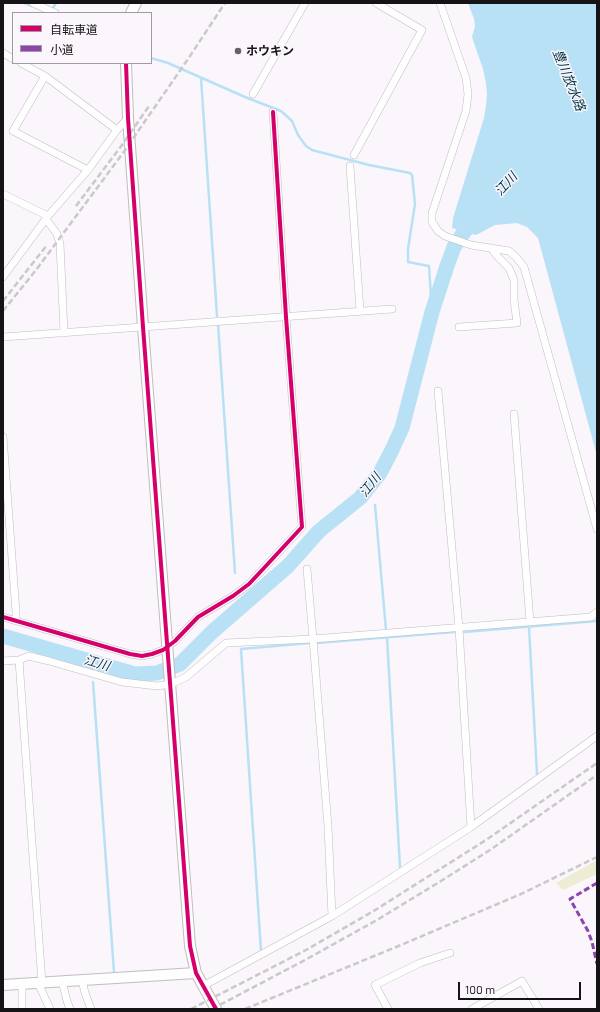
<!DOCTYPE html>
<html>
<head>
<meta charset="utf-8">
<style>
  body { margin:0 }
  #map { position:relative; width:600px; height:1012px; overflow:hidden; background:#faf6fb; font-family:Barlow,"Noto Sans JP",sans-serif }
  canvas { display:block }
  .frame { position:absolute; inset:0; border:4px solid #151315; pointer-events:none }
  .legend { position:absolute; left:12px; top:12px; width:140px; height:52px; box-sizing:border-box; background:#fbf5fc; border:1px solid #9f9ba0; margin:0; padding:5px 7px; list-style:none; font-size:12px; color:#151315 }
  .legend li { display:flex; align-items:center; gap:8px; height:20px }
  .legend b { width:20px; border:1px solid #9f9ba0 }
  .scale { position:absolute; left:458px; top:982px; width:123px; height:18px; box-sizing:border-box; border:2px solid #151315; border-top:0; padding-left:5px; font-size:12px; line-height:14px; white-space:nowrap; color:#151315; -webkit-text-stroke:3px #fbf5fc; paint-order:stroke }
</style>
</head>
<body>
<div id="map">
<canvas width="600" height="1012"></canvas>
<div class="frame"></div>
<ul class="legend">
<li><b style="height:5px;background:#d6006c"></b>自転車道</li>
<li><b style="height:5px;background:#8e44ad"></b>小道</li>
</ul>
<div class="scale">100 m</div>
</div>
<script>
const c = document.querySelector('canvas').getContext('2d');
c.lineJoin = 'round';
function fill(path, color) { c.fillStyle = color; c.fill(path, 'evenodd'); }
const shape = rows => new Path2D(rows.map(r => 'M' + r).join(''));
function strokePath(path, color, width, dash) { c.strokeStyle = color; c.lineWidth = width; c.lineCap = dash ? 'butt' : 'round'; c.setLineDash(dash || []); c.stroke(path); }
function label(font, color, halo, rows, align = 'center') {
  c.font = font + ' Barlow,"Noto Sans JP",sans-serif'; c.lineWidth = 3; c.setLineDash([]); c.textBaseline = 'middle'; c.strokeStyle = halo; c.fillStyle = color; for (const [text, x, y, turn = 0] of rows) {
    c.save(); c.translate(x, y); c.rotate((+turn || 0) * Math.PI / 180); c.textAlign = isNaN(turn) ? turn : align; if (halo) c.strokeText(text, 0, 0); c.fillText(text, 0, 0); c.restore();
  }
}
const green = shape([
  [597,860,597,874,563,890,556,883]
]);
const water = shape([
  [468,3,597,3,597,456,538,238,527,227,517,223,495,225,476,235,452,228,453,218,484,118,486,105,487,94,486,83,483,69,472,37,475,26,474,19]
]);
const stream = shape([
  [24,3,32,6],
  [53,8,56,3],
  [151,58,168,63,245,97,281,111,292,121,298,135,306,146,312,150,369,165,410,173,412,175,415,204,408,249,408,262,429,266,432,312],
  [201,78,217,316],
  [218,324,235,573],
  [375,505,386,630],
  [529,627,537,774],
  [464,632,597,621],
  [387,637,400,868],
  [316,643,454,632],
  [93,682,114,972],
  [261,951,241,649,310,643]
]);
const river = shape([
  [3,636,135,674,157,673,180,664,212,632,288,566,319,531,360,498,380,473,391,452,402,428,432,312,447,266,454,247,464,232,478,216]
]);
const street = shape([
  [33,3,55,13],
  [440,3,466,78,468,94,466,111,432,213,432,222,438,231,445,236,471,245,509,251,516,257,524,267,597,529],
  [3,53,13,59],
  [21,63,45,76,117,130],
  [45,76,13,131,88,170],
  [253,94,305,3],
  [354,155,422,30,376,3],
  [350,166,360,311],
  [3,194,48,216],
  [46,219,57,234,60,244,64,333],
  [3,277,48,216,88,170,117,130,128,118],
  [459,327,517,323,514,300,514,280,509,268,498,257,491,248],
  [3,337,392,309],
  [438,391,459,628,471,827],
  [514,414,530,622],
  [3,437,16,612,16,621],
  [307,569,313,639,328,826,332,916],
  [3,617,130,654,142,656,152,654,163,650,175,641,198,617,233,596,249,584,264,568,302,527,286,317,273,112],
  [19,660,42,983],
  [3,661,19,660,29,656,49,661,122,682,157,686,171,684,186,677,226,643,313,639,591,617,597,612],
  [82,980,85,993,91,1009],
  [62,981,67,1001,70,1009],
  [38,983,50,1009],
  [22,984,22,1009],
  [203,986,332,916,471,827,597,736],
  [388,1009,375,985,420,963,450,953],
  [472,1009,522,981,539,1009]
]);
const secondary = shape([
  [131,13,136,3],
  [126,63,128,118,143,327,190,946,196,973,216,1009],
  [3,985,196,973]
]);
const rail = shape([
  [76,206,122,145,149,106],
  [3,301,47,245],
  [3,311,36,270,123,153,188,59,225,3],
  [191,1009,306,950,372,912,486,840,597,763],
  [212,1009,305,960,377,920,441,881,490,850,597,775],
  [245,1009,401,945,521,894,597,857]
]);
const quiet = shape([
  [597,883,570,899,588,931,592,942,597,964]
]);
const cycleway = shape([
  [126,63,128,118,143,327,190,946,196,973,216,1009],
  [3,617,130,654,142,656,152,654,163,650,175,641,198,617,233,596,249,584,264,568,302,527,286,317,273,112]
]);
const markers = [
  [238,51,4,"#656266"]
];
const poiNames = [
  ["ホウキン",246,51]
];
const waterNames = [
  ["豊川放水路",569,80,68],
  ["江川",506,184,-48],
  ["江川",370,485,-51],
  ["江川",97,663,16]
];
fill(green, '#ededd3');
fill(water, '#b8e1f5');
strokePath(stream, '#b8e1f5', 2.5);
strokePath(river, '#b8e1f5', 15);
strokePath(street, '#c0bdc0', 8);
strokePath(secondary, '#c0bdc0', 12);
strokePath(street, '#fefefe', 7);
strokePath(secondary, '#fefefe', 10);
strokePath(rail, '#cac8ca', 2.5, [6, 3]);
strokePath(quiet, '#8e44ad', 3, [6, 3]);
strokePath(cycleway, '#d6006c', 4);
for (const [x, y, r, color] of markers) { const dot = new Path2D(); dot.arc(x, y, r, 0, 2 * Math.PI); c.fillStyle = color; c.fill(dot); strokePath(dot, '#fbf5fc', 1.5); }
label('bold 12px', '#151315', '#fbf5fc', poiNames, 'left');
label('italic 13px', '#003647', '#fbf5fc', waterNames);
</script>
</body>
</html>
